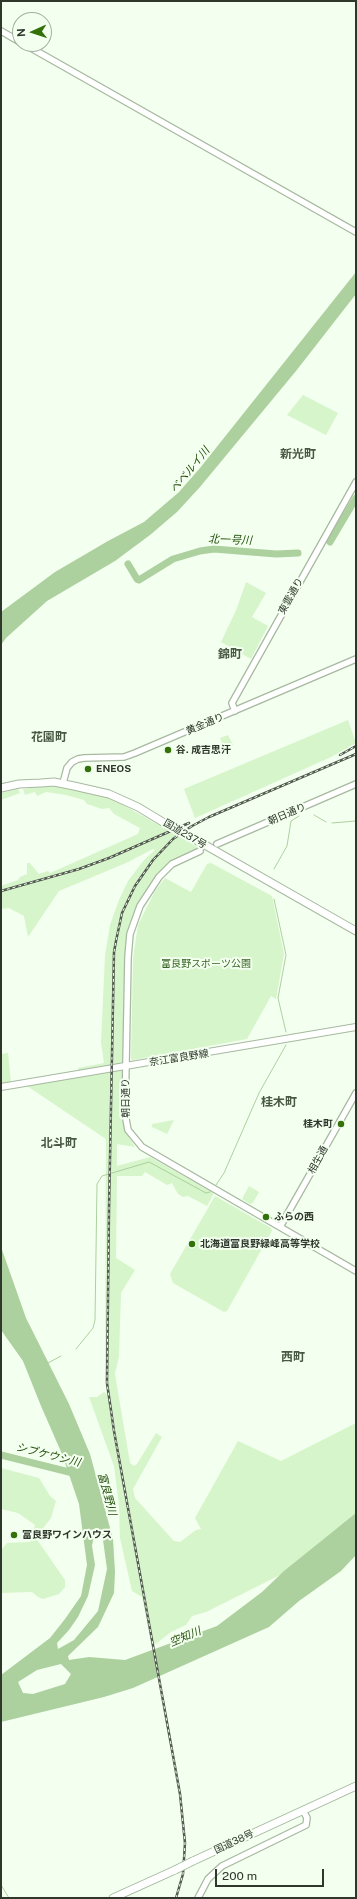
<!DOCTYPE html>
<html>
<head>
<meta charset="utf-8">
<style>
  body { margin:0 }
  #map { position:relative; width:357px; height:1899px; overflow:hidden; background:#f3ffef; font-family:"Public Sans",sans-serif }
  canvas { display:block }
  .frame { position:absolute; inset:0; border:2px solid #2f362c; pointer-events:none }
  .north { position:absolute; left:12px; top:12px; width:40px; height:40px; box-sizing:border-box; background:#f3ffef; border:1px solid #a5afa1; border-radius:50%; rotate:267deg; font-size:11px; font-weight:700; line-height:16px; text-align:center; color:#2f362c }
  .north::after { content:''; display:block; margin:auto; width:14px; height:18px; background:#337209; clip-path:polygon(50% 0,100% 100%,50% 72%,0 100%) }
  .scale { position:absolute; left:215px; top:1869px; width:109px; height:18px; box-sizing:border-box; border:2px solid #2f362c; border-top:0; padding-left:5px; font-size:12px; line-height:14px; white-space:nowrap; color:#2f362c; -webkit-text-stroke:3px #f3ffef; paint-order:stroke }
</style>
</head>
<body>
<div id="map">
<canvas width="357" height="1899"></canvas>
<div class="frame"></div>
<div class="north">N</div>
<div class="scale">200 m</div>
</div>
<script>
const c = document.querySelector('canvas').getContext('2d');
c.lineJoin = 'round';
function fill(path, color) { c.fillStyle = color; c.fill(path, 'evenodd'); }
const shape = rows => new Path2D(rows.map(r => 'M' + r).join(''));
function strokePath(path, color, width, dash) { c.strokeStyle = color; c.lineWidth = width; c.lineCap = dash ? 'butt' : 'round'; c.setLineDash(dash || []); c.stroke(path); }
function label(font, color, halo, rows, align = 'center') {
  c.font = font + ' "Public Sans","Noto Sans JP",sans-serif'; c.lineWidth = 4; c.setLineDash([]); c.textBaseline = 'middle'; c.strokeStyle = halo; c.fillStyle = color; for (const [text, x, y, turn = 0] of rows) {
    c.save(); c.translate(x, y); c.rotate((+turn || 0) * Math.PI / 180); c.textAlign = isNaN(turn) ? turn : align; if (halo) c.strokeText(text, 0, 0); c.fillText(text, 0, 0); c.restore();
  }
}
const green = shape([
  [303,395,338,413,326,435,287,415],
  [246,582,266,593,252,617,268,626,251,659,221,642,237,608],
  [348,720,356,743,331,757,195,818,184,789],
  [228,735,233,745,224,749,220,738],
  [45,786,64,787,109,797,203,850,172,863,159,872,148,887,129,926,125,955,124,1064,78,1072,78,1068,104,1063,101,1043,105,956,110,925,119,900,128,881,144,860,155,850,153,849,126,863,59,891,28,937,24,916,9,908,1,909,1,886,18,880,20,877,27,874,27,863,30,863,39,874,48,871,50,873,138,834,140,828,114,814,109,808,102,809,87,804,84,800,66,795,46,792,37,796,35,792,25,795,23,789],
  [18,789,20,793,1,800,1,793],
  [211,863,272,896,284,954,276,999,271,996,247,1039,133,1060,131,1059,133,958,138,925,155,891,165,878,191,892,207,864],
  [8,1053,11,1083,1,1085,1,1054],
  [125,1069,125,1131,135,1147,117,1144,117,1166,150,1157,214,1193,207,1206,188,1196,183,1197,178,1194,172,1183,167,1185,145,1172,142,1176,117,1176,116,1258,135,1270,121,1293,119,1356,115,1374,130,1463,134,1466,137,1464,156,1433,162,1437,133,1489,135,1498,174,1541,180,1542,196,1530,201,1529,195,1518,238,1441,281,1461,356,1423,356,1516,284,1573,206,1612,192,1616,186,1625,171,1632,152,1647,142,1597,132,1591,120,1538,119,1505,114,1466,89,1397,97,1397,104,1392,107,1395,105,1380,106,1139,27,1086],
  [174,1120,167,1134,152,1127,152,1124],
  [249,1186,259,1192,253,1203,250,1204,242,1199],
  [215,1196,271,1228,272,1231,227,1311,224,1312,173,1283,170,1274],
  [1,1468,39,1478,50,1496,56,1501,51,1518,41,1531,38,1541,65,1580,65,1587,59,1594,43,1599,38,1597,32,1592,1,1593,1,1550,7,1543,30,1542,35,1525,18,1513,1,1509]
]);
const water = shape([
  [356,272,356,294,296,371,200,487,177,512,150,535,115,561,47,601,6,638,1,645,1,612,55,572,108,541,144,522,179,492,200,468],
  [1,1247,26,1318,69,1404,90,1454,113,1539,115,1572,114,1593,98,1627,68,1656,69,1660,89,1657,125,1660,217,1626,262,1592,284,1571,356,1513,356,1555,341,1571,299,1601,269,1627,133,1688,104,1697,1,1722,1,1675,50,1638,65,1619,81,1596,87,1565,79,1504,62,1454,41,1406,23,1361,1,1330],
  [95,1529,103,1540,107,1569,98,1611,74,1640,58,1649,57,1643,69,1630,78,1617,88,1596,95,1565,92,1546],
  [61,1664,71,1674,65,1684,33,1694,23,1693,18,1682,37,1670]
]);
const stream = shape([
  [314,815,326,822],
  [332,823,356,821],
  [274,869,287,846,291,821,299,816],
  [274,899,286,955,278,998,286,1032],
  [216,1185,224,1173,259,1093,286,1045],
  [76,1349,93,1328,95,1320,97,1184,102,1176,149,1162,206,1193,210,1192],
  [48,1363,61,1356],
  [1,1885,9,1898]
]);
const river = shape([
  [330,542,356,498],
  [128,564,137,579,139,580,173,559,200,551,214,549,276,554,298,553],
  [1,1455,77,1474]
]);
const tertiary = shape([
  [1,31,20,42],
  [24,44,356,232],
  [235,711,232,703,356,482],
  [63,783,67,768,72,762,78,759,84,758,124,757,135,753,356,659],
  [217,844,356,784],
  [200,851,172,864,159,877,140,906,130,934,128,957,126,1064,125,1114,128,1130,142,1147,356,1271],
  [280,1227,356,1093],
  [198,1898,208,1879,222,1866,306,1825,307,1818,303,1810]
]);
const secondary = shape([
  [1,1087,356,1027]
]);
const trunk = shape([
  [1,788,19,784,41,783,54,782,74,786,109,794,138,807,171,827],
  [191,837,356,931],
  [193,1861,356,1786],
  [113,1898,175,1870]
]);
const rail = shape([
  [340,755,356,746],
  [1,891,79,869,109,858,189,823],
  [176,1898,183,1874,185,1843,180,1794,114,1431,107,1383,109,1210,114,952,116,941,122,913,135,886,153,860,173,839,192,826,209,817,356,754]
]);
const trunkBridge = shape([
  [171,827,191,837],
  [175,1870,193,1861]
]);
const markers = [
  [168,750,4,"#337209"],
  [88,769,4,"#337209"],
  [341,1124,4,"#337209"],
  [266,1217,4,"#337209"],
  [192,1244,4,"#337209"],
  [14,1535,4,"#337209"]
];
const streetNames = [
  ["東雲通り",291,596,-61],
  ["黄金通り",205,724,-23],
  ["朝日通り",287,814,-23],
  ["国道237号",185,834,30],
  ["奈江富良野線",179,1058,-9],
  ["朝日通り",126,1098,-90],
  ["相生通",318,1160,-61],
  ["国道38号",234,1842,-25]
];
const poiNames = [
  ["谷. 成吉思汗",176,750],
  ["ENEOS",96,769],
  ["桂木町",333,1124,"right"],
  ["ふらの西",274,1217],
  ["北海道富良野緑峰高等学校",200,1244],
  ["富良野ワインハウス",22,1535]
];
const parkNames = [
  ["富良野スポーツ公園",206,964]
];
const waterNames = [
  ["ベベルイ川",190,470,-51],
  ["北一号川",230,540,2],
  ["シブケウシ川",48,1455,14],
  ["富良野川",107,1494,75],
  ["空知川",185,1637,-23]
];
const quarterNames = [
  ["新光町",298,454],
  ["錦町",230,654],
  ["花園町",49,737],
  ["桂木町",279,1102],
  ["北斗町",59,1143],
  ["西町",293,1357]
];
fill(green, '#d6f5ca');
fill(water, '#add09f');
strokePath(stream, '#add09f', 1);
strokePath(river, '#add09f', 7);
strokePath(tertiary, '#a7b9a0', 8);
strokePath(secondary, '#a7b9a0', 8);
strokePath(trunk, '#a7b9a0', 9);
strokePath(tertiary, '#fff', 5.5);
strokePath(secondary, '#fff', 6);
strokePath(trunk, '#fff', 7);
strokePath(rail, '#525a4f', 2.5);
strokePath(rail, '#f3ffef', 1, [3]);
strokePath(trunkBridge, '#a7b9a0', 9, []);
strokePath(trunkBridge, '#fff', 7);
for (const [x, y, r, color] of markers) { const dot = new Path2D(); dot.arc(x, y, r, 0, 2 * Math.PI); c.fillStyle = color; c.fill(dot); strokePath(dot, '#f3ffef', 1.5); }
label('10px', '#2f362c', '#f3ffef', streetNames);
label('bold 10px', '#2f362c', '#f3ffef', poiNames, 'left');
label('10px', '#396524', '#f3ffef', parkNames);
label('italic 11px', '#234f0a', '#f3ffef', waterNames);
label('bold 12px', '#495843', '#f3ffef', quarterNames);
</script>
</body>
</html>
